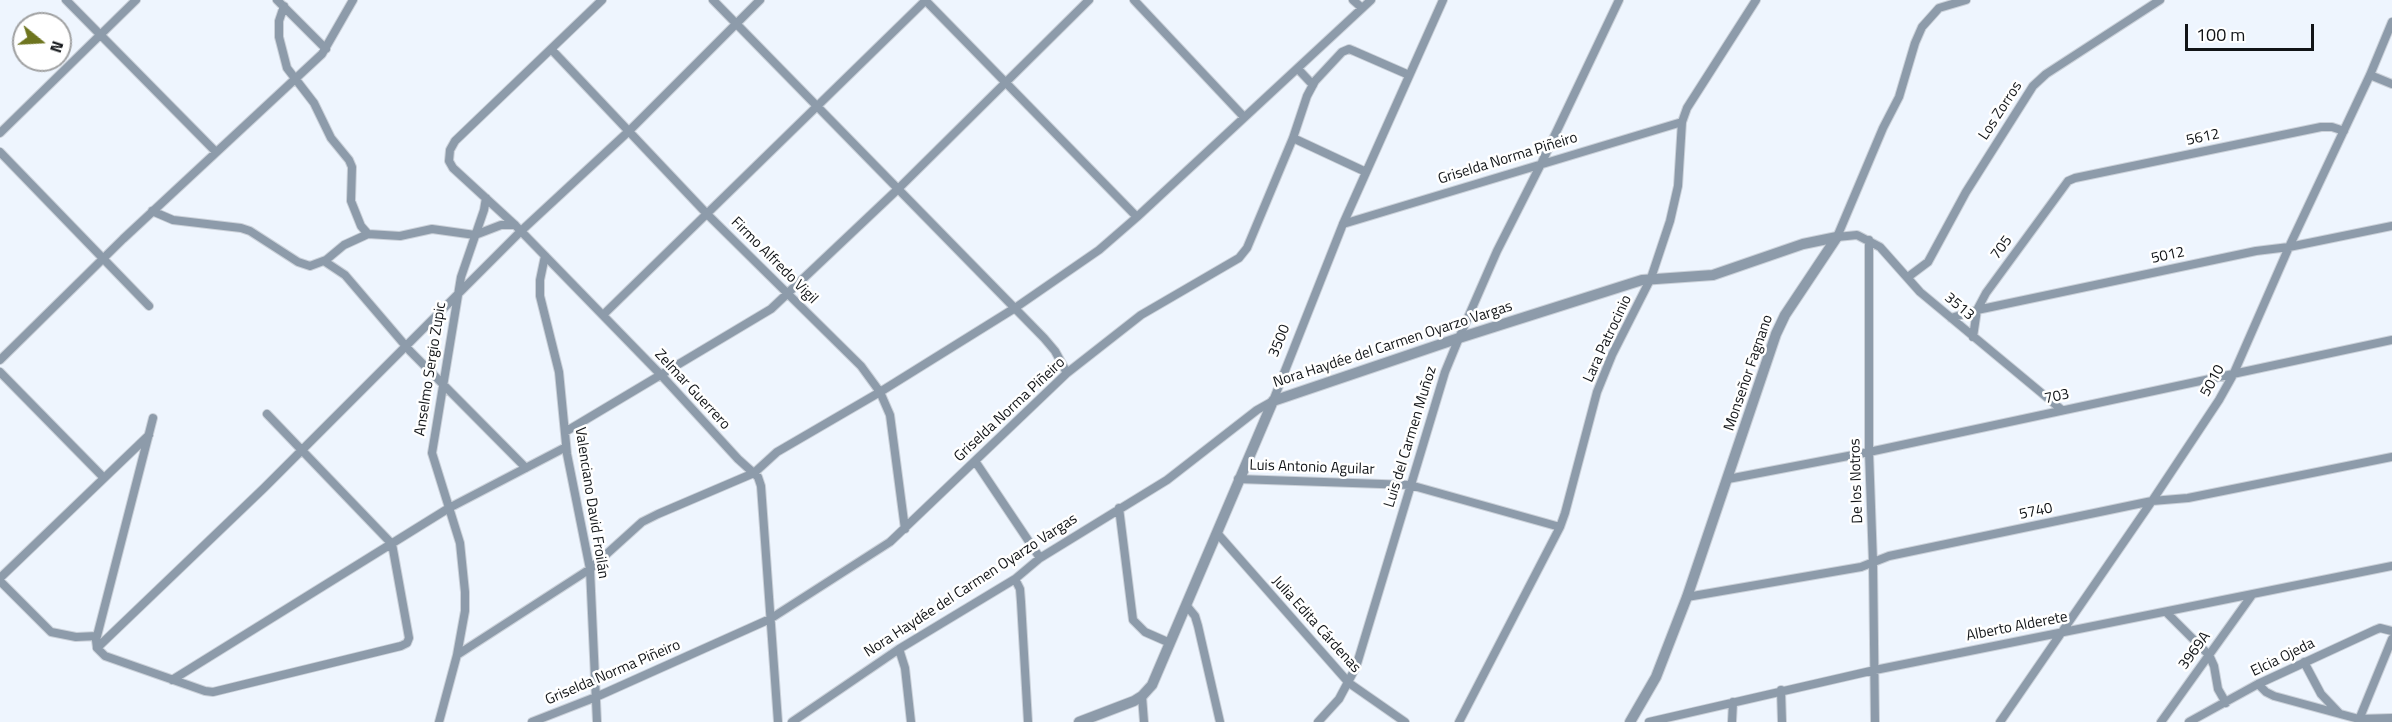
<!DOCTYPE html>
<html>
<head>
<meta charset="utf-8">
<style>
  body { margin:0 }
  #map { position:relative; width:2392px; height:722px; overflow:hidden; background:#eef5fe; font-family:"Titillium Web",sans-serif }
  canvas { display:block }
  .north { position:absolute; left:12px; top:12px; width:60px; height:60px; box-sizing:border-box; background:#fff; border:2px solid #a0a1a2; border-radius:50%; rotate:108deg; font-size:16px; font-weight:700; line-height:24px; text-align:center; color:#111417 }
  .north::after { content:''; display:block; margin:auto; width:21px; height:27px; background:#6e751f; clip-path:polygon(50% 0,100% 100%,50% 72%,0 100%) }
  .scale { position:absolute; left:2185px; top:24px; width:129px; height:27px; box-sizing:border-box; border:3px solid #111417; border-top:0; padding-left:8px; font-size:18px; line-height:21px; white-space:nowrap; color:#111417; -webkit-text-stroke:4px #fff; paint-order:stroke }
</style>
</head>
<body>
<div id="map">
<canvas width="2392" height="722"></canvas>
<div class="north">N</div>
<div class="scale">100 m</div>
</div>
<script>
const c = document.querySelector('canvas').getContext('2d');
c.lineJoin = 'round';
const shape = rows => new Path2D(rows.map(r => 'M' + r).join(''));
function strokePath(path, color, width, dash) { c.strokeStyle = color; c.lineWidth = width; c.lineCap = dash ? 'butt' : 'round'; c.setLineDash(dash || []); c.stroke(path); }
function label(font, color, halo, rows, align = 'center') {
  c.font = font + ' "Titillium Web",sans-serif'; c.lineWidth = 5; c.setLineDash([]); c.textBaseline = 'middle'; c.strokeStyle = halo; c.fillStyle = color; for (const [text, x, y, turn = 0] of rows) {
    c.save(); c.translate(x, y); c.rotate((+turn || 0) * Math.PI / 180); c.textAlign = isNaN(turn) ? turn : align; if (halo) c.strokeText(text, 0, 0); c.fillText(text, 0, 0); c.restore();
  }
}
const minor = shape([
  [66,0,216,152],
  [277,0,326,49],
  [602,0,455,141,450,150,449,161,453,168,515,225,661,375,738,459,758,477,761,486,778,722],
  [713,0,1044,338,1055,351,1067,373],
  [925,0,1137,217],
  [1134,0,1244,117],
  [1353,0,1362,8],
  [284,6,279,21,279,37,287,68,314,103,331,138,349,160,352,167,351,201,361,226,368,234],
  [551,49,707,214,861,366,880,392,890,415,905,529],
  [1298,69,1313,85],
  [2370,75,2392,84],
  [0,133,136,0],
  [1293,138,1366,172],
  [0,152,149,306],
  [152,211,173,220,241,228,250,231,298,262,310,266,326,260,344,245,368,234,400,236,432,229,475,235,501,225,515,225],
  [1343,224,1682,122],
  [1837,237,1857,235,1880,247,1920,292,2062,410],
  [1837,237,1883,128,1899,97,1915,43,1922,27,1939,8,1966,0],
  [1869,240,1869,452,1873,562,1875,722],
  [545,256,540,280,540,296,559,372,567,454,590,569,597,722],
  [324,261,345,275,410,351,526,468],
  [1908,277,1928,262,1966,192,2033,86,2046,74,2160,0],
  [603,315,926,0],
  [1951,318,1977,310,2256,251,2289,247,2392,226],
  [1973,337,1977,310,1986,293,2068,181,2075,178,2321,127,2332,127,2344,131],
  [0,360,123,239,322,54,353,0],
  [0,372,104,478],
  [153,418,96,640,97,648,105,656,205,691,213,692,401,646,407,643,409,638,392,544,267,414],
  [565,432,771,309,898,189,1089,0],
  [975,461,1040,558],
  [1238,479,1410,485,1560,527],
  [1728,479,1869,452,2392,340],
  [1119,508,1133,620,1145,632,1170,643],
  [1217,533,1349,683,1405,722],
  [0,578,149,435],
  [1015,579,1020,589,1021,602,1028,722],
  [0,581,51,632,76,637,97,636],
  [1687,597,1861,567,1889,556,2152,501,2188,498,2392,457],
  [1186,605,1195,616,1198,626,1220,722],
  [2166,612,2209,655,2214,666,2218,689,2226,703],
  [97,648,264,488,521,231,629,131,760,0],
  [899,649,905,668,911,722],
  [457,655,590,569,642,522,658,514,754,473,777,452,880,392,1015,308,1099,250,1137,217,1371,0],
  [2304,662,2321,694,2339,713],
  [172,680,449,508,566,447],
  [2258,684,2266,692,2274,696,2359,719,2392,718],
  [1781,690,1782,722],
  [1142,696,1144,722],
  [439,722,457,655,465,611,465,592,460,543,432,453,461,277,484,210,486,198],
  [532,722,596,697,770,619,890,542,1067,373,1141,315,1239,258,1247,248,1293,138,1307,96,1315,81,1342,52,1349,49,1354,51,1409,75],
  [792,722,899,649,1015,579,1040,558,1167,480,1257,410,1273,401,1343,224,1443,0],
  [1318,722,1339,699,1356,667,1445,372,1459,338,1497,251,1542,162,1619,0],
  [1459,722,1560,527,1565,513,1597,392,1612,355,1651,278,1670,221,1678,186,1682,122,1687,108,1756,0],
  [1649,722,1875,670,2392,566],
  [1732,722,1733,702],
  [2000,722,2152,501,2219,400,2233,375,2289,247,2370,75,2392,22],
  [2161,722,2252,595],
  [2189,722,2258,684,2375,630,2380,628,2392,631],
  [2358,722,2392,639]
]);
const tertiary = shape([
  [1079,722,1134,701,1142,696,1152,685,1273,401,1459,338,1642,280,1713,275,1803,244,1837,237],
  [1630,722,1656,677,1687,597,1776,334,1785,315,1837,237]
]);
const streetNames = [
  ["Los Zorros",2001,111,-57],
  ["5612",2203,138,-12],
  ["Griselda Norma Piñeiro",1508,159,-17],
  ["705",2002,248,-54],
  ["5012",2168,256,-12],
  ["Firmo Alfredo Vigil",774,261,45],
  ["3513",1959,307,40],
  ["Lara Patrocinio",1608,339,-65],
  ["3500",1280,341,-68],
  ["Nora Haydée del Carmen Oyarzo Vargas",1393,345,-18],
  ["Anselmo Sergio Zupic",431,369,-81],
  ["Monseñor Fagnano",1749,373,-71],
  ["5010",2213,381,-61],
  ["Zelmar Guerrero",692,390,47],
  ["703",2057,397,-12],
  ["Griselda Norma Piñeiro",1010,410,-43],
  ["Luis del Carmen Muñoz",1411,437,-73],
  ["Luis Antonio Aguilar",1312,468,2],
  ["De los Notros",1857,481,-92],
  ["Valenciano David Froilán",591,503,81],
  ["5740",2036,512,-12],
  ["Nora Haydée del Carmen Oyarzo Vargas",971,586,-33],
  ["Julia Edita Cárdenas",1316,625,48],
  ["Alberto Alderete",2017,627,-11],
  ["3969A",2195,651,-54],
  ["Elcia Ojeda",2283,658,-26],
  ["Griselda Norma Piñeiro",613,673,-23]
];
strokePath(minor, '#cbd1d9', 10);
strokePath(tertiary, '#cbd1d9', 12);
strokePath(minor, '#8d9baa', 8);
strokePath(tertiary, '#8d9baa', 10);
label('15px', '#111417', '#fff', streetNames);
</script>
</body>
</html>
